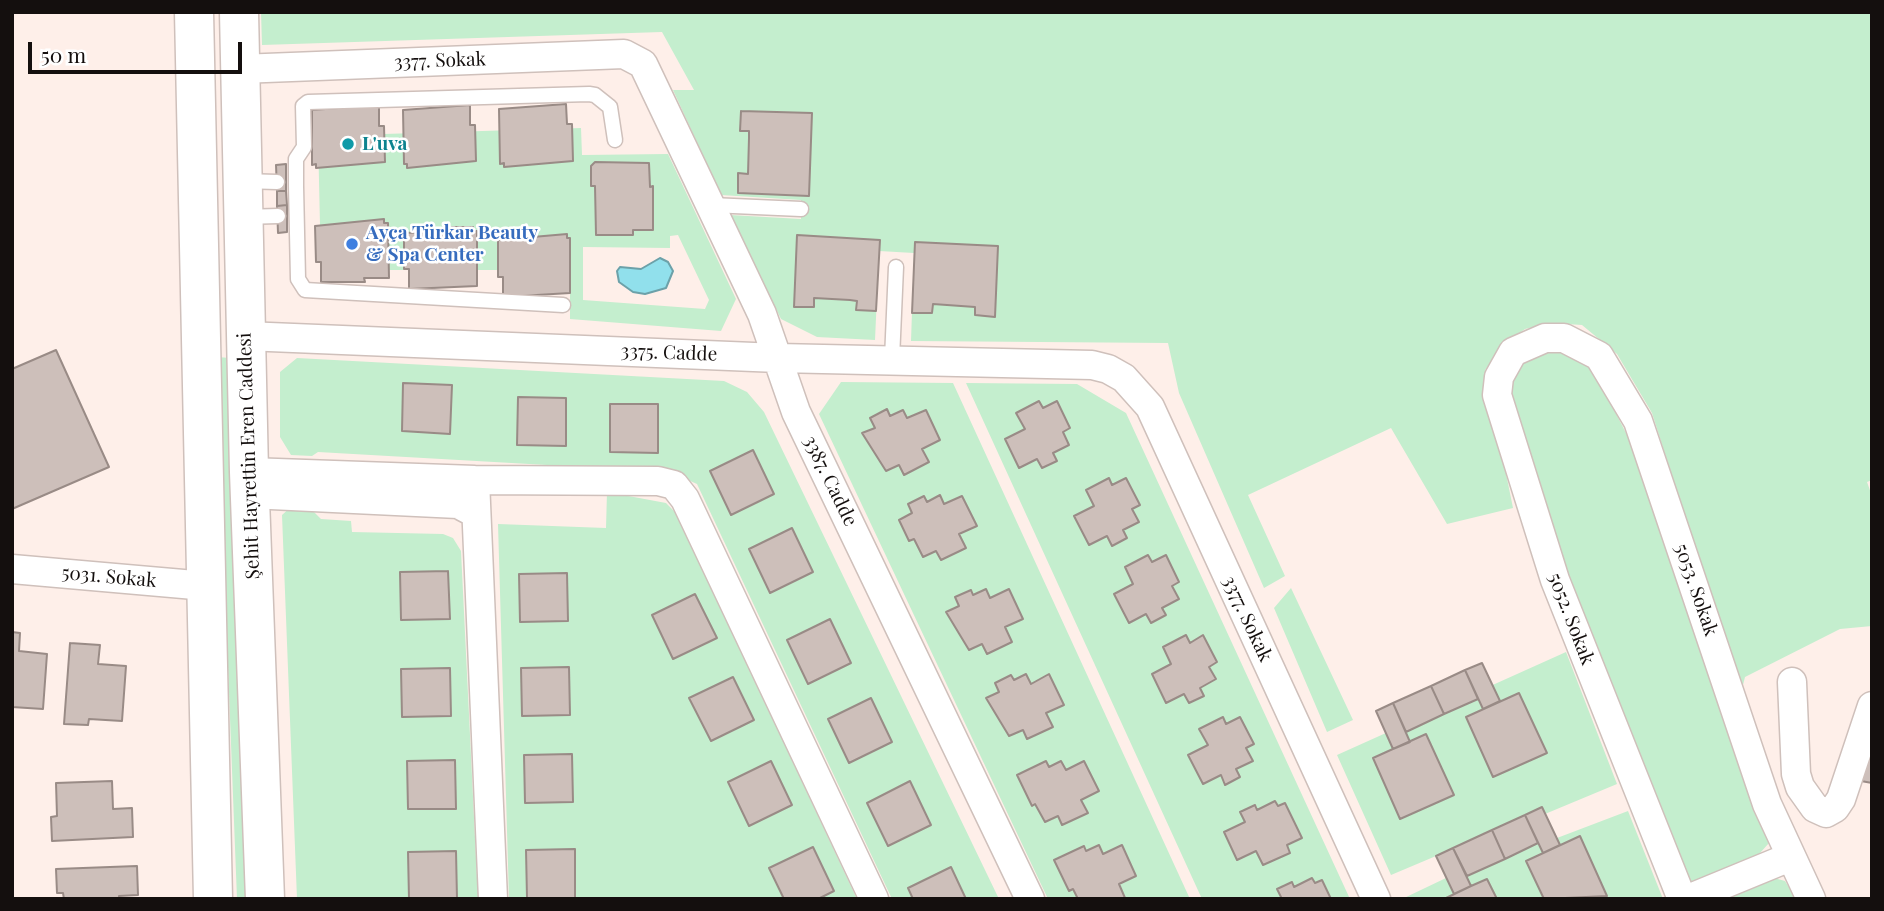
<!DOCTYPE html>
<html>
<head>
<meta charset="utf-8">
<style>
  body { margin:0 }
  #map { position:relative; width:1884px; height:911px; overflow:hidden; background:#feefe9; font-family:"Playfair Display",serif }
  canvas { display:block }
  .frame { position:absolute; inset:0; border:14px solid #140f0e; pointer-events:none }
  .scale { position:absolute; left:28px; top:42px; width:214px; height:32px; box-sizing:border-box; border:4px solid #140f0e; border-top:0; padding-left:9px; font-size:21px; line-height:24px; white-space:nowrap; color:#140f0e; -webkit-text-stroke:5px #fff; paint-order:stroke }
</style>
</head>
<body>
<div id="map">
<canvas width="1884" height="911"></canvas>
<div class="frame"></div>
<div class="scale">50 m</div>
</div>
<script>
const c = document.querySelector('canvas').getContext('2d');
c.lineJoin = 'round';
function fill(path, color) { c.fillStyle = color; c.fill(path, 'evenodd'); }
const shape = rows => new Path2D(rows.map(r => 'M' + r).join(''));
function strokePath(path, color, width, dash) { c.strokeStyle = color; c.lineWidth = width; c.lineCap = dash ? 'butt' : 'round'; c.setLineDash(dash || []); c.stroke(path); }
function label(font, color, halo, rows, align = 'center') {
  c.font = font + ' "Playfair Display",serif'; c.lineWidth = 5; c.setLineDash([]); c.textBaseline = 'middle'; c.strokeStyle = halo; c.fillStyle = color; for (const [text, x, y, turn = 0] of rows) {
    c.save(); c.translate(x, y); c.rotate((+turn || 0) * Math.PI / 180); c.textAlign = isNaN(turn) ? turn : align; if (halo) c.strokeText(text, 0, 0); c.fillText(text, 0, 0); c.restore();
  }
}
const green = shape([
  [261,12,1872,12,1872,480,1867,482,1872,496,1872,626,1840,629,1745,677,1741,693,1652,413,1617,354,1582,325,1550,323,1525,329,1503,345,1485,370,1513,508,1447,524,1391,428,1248,495,1285,576,1264,588,1179,393,1168,343,911,341,914,253,879,251,875,340,817,337,781,319,730,215,801,219,801,200,721,195,673,90,694,90,662,32,262,45],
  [581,128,582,155,668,154,736,299,721,331,570,319,570,270,321,270,318,136],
  [678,235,709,300,705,309,583,300,583,247,670,248,670,236],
  [1553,349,1591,365,1644,468,1696,640,1765,823,1769,843,1751,863,1690,882,1547,530,1505,387,1521,357],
  [216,357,231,358,250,899,237,899],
  [297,358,724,381,747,392,764,412,999,899,892,899,697,484,670,472,318,452,312,456,291,455,280,437,280,372],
  [841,382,953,383,1190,899,1048,899,819,414],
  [966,383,1077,384,1126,413,1350,899,1202,899],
  [607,492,666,503,676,513,857,899,509,899,498,524,606,528],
  [292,506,310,508,321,519,351,521,352,532,443,534,453,538,461,551,478,899,297,899,282,515],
  [1291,588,1353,720,1327,732,1274,608],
  [1566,652,1617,784,1545,814,1557,838,1628,811,1663,899,1402,899,1446,878,1436,856,1391,875,1337,755],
  [1763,875,1785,881,1796,899,1721,899]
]);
const water = shape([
  [660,258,668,262,673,271,666,288,645,294,633,292,619,282,617,271,620,267,641,269,660,258]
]);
const building = shape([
  [566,104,567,124,572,124,573,161,504,167,504,163,500,164,499,109,566,104],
  [379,105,379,126,384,126,385,162,316,168,316,164,312,165,312,110,379,105],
  [470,105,470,125,475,125,476,161,407,168,407,164,404,164,403,110,470,105],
  [741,111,812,113,809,196,738,193,738,173,748,174,749,138,749,131,740,131,741,111],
  [595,162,649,163,650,187,653,186,653,230,633,230,633,235,596,235,595,186,591,186,591,166,595,162],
  [286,164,286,191,277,191,276,165,286,164],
  [277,191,286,191,287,205,277,206,277,191],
  [287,205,287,232,278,233,277,206,287,205],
  [384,219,384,223,388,223,389,278,364,278,365,282,321,282,321,262,316,262,315,226,384,219],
  [452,227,473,227,473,231,477,231,477,286,409,289,409,269,404,269,404,233,452,231,452,227],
  [567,234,567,238,570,238,570,293,503,297,503,277,498,277,498,240,567,234],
  [797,235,880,240,876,311,856,310,857,301,850,300,814,298,814,307,794,307,797,235],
  [915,242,998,246,995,317,975,315,975,307,933,304,932,313,912,313,915,242],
  [56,350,109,467,12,509,12,369,56,350],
  [403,383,452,385,450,434,402,431,403,383],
  [518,397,566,398,566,446,517,445,518,397],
  [1039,401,1043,408,1057,401,1070,428,1063,432,1069,445,1053,453,1057,461,1042,468,1037,459,1019,468,1005,439,1025,429,1016,413,1039,401],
  [610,404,658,404,658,453,610,452,610,404],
  [887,409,890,416,903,410,907,418,926,410,940,440,922,449,929,462,904,475,899,465,886,471,862,433,875,428,870,418,887,409],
  [753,450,774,494,731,515,710,471,753,450],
  [1109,478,1112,485,1126,478,1140,505,1132,509,1139,522,1123,530,1127,538,1112,546,1107,536,1089,545,1074,516,1094,506,1086,490,1109,478],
  [940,495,944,504,962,496,977,526,959,534,966,548,941,560,936,551,923,557,914,539,909,541,899,520,912,513,908,504,924,496,927,502,940,495],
  [792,528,813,572,770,593,749,549,792,528],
  [1148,555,1152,562,1166,555,1179,582,1172,586,1179,599,1162,608,1166,615,1151,623,1146,614,1129,623,1114,594,1133,584,1125,567,1148,555],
  [448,571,450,619,401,620,400,572,448,571],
  [567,573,568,621,520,622,519,574,567,573],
  [986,589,990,598,1009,589,1023,619,1005,627,1012,642,987,654,982,644,969,650,946,612,959,606,955,597,971,590,973,595,986,589],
  [695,594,717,638,673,659,652,615,695,594],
  [830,619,851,663,808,684,787,640,830,619],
  [12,632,20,633,19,651,47,654,43,709,12,707,12,632],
  [1186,635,1190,643,1203,635,1217,662,1209,667,1216,679,1200,688,1204,696,1189,703,1184,694,1166,703,1152,674,1171,664,1163,647,1186,635],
  [70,643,100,645,98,664,126,666,122,721,89,719,88,725,64,724,70,643],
  [1482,663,1500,701,1483,709,1465,670,1482,663],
  [569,667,570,715,522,716,521,668,569,667],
  [450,668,451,716,402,717,401,669,450,668],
  [1465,670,1478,699,1444,714,1431,686,1465,670],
  [1026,674,1031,684,1049,674,1064,705,1046,713,1053,727,1027,739,1023,730,1009,736,986,698,999,692,995,683,1011,675,1014,680,1026,674],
  [733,677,754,720,711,741,689,698,733,677],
  [1431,686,1444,714,1406,732,1393,703,1431,686],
  [1519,693,1547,753,1493,777,1466,717,1519,693],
  [871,698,892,742,849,763,828,719,871,698],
  [1393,703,1410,742,1393,749,1376,711,1393,703],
  [1223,717,1226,724,1240,717,1254,744,1246,748,1253,761,1236,769,1240,777,1225,785,1221,775,1203,784,1188,755,1208,745,1199,729,1223,717],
  [1426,734,1454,795,1400,819,1373,758,1426,734],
  [1869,750,1872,751,1872,783,1861,781,1869,750],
  [572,754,573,802,525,803,524,755,572,754],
  [455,760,456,809,408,809,407,761,455,760],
  [771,761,792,805,749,826,728,782,771,761],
  [1046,761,1049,767,1061,761,1066,770,1084,761,1099,791,1081,800,1088,813,1062,825,1058,816,1045,822,1035,804,1032,806,1017,775,1046,761],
  [112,781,113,809,132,808,133,837,52,841,51,817,57,816,56,783,112,781],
  [910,781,931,825,888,846,867,803,910,781],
  [1275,801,1278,806,1285,803,1302,838,1287,845,1290,853,1263,865,1256,851,1237,860,1224,832,1245,822,1240,812,1255,805,1257,810,1275,801],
  [1542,807,1560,845,1543,853,1525,815,1542,807],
  [1525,815,1538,843,1505,859,1492,830,1525,815],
  [1492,830,1505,859,1467,876,1453,848,1492,830],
  [1580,836,1607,896,1544,899,1526,861,1580,836],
  [1099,845,1103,854,1122,845,1136,876,1119,884,1125,898,1078,899,1073,889,1069,891,1054,860,1084,846,1086,851,1099,845],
  [813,847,834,891,818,899,784,899,769,868,813,847],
  [1453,848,1471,886,1454,894,1436,856,1453,848],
  [575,849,575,898,527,898,526,850,575,849],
  [456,851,457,899,409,899,408,852,456,851],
  [137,866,138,895,119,896,119,899,64,899,63,893,57,893,56,869,137,866],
  [951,867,966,899,913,899,908,888,951,867],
  [1312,878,1315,883,1322,880,1331,899,1282,899,1277,889,1292,882,1294,887,1312,878],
  [1487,879,1497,899,1444,899,1471,886,1487,879]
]);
const lane = shape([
  [243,181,277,182],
  [711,205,801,209],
  [244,217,278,216],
  [563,305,305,290,298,279,296,186,296,159,304,147,303,106,308,102,589,94,595,95,610,107,615,140],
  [892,359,896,267]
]);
const street = shape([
  [240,69,624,54,643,64,762,314,796,412,1030,899],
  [245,336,778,358,1092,365,1108,369,1124,378,1150,407,1376,899],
  [249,472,475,480,658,481,674,485,685,499,874,899],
  [475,480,493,899],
  [250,494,458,504,475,513],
  [12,569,206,586],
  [1792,682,1796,774,1800,787,1815,808,1826,813,1835,808,1841,799,1872,706],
  [1682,899,1555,580,1497,395,1499,377,1513,352,1545,338,1564,338,1599,356,1638,421,1767,804,1811,899],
  [1688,899,1790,857]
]);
const secondary = shape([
  [194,12,213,899],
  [239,12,249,472,265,899]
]);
const markers = [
  [348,144,7,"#0f9aa8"],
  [352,244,7,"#3f7fe0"]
];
const streetNames = [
  ["3377. Sokak",440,61,-2],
  ["3375. Cadde",669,353,2],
  ["Şehit Hayrettin Eren Caddesi",249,456,-92],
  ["3387. Cadde",830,481,64],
  ["5031. Sokak",109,577,5],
  ["5053. Sokak",1696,590,71],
  ["3377. Sokak",1247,619,65],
  ["5052. Sokak",1571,619,69]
];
const cultureNames = [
  ["L'uva",362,144]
];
const shopNames = [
  ["Ayça Türkar Beauty",366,233],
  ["& Spa Center",366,255]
];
fill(green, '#c4eece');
fill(water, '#91e0ec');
strokePath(water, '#6ca1a9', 2);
fill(building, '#cdbfba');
strokePath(building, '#998b86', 2);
strokePath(lane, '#cfc0bb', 17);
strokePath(street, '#cfc0bb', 31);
strokePath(secondary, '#cfc0bb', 41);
strokePath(lane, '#fff', 14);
strokePath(street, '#fff', 28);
strokePath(secondary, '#fff', 38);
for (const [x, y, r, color] of markers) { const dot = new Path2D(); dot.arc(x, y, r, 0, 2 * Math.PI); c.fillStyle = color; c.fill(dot); strokePath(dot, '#fff', 2.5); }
label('19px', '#140f0e', '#fff', streetNames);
label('bold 19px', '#0d838f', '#fff', cultureNames, 'left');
label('bold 19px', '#366cbe', '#fff', shopNames, 'left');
</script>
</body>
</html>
